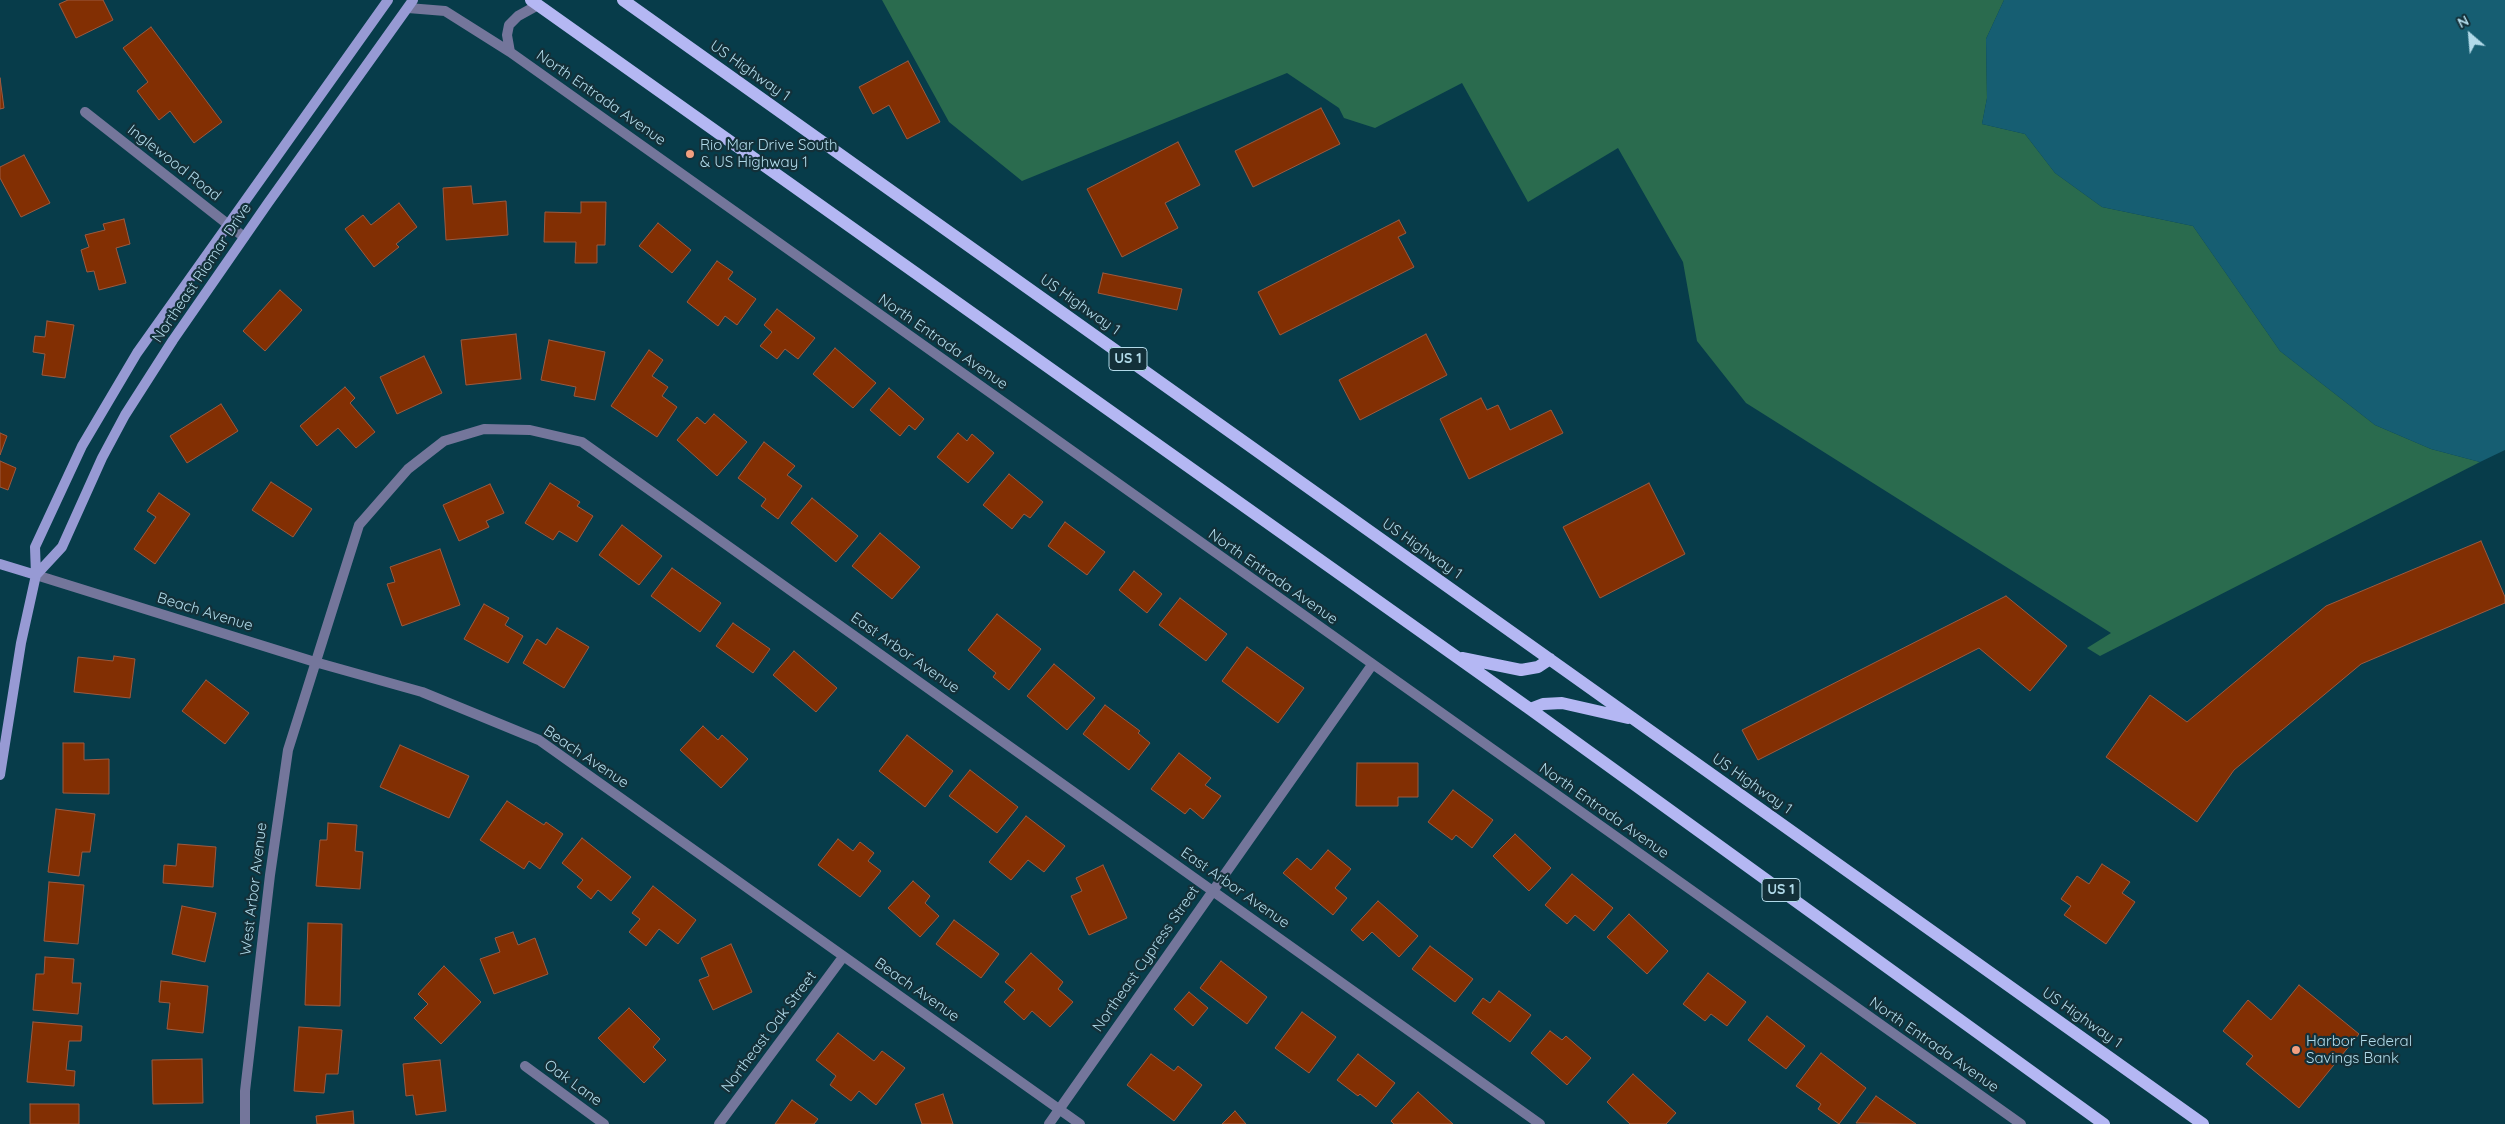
<!DOCTYPE html>
<html>
<head>
<meta charset="utf-8">
<style>
  body { margin:0 }
  #map { position:relative; width:2505px; height:1124px; overflow:hidden; background:#073c4a; font-family:Quicksand,sans-serif }
  canvas { display:block }
  .north { position:absolute; left:2445px; top:10px; width:50px; height:50px; -webkit-text-stroke:4px #133039; paint-order:stroke; rotate:333deg; font-size:14px; font-weight:700; line-height:20px; text-align:center; color:#b1dae9 }
  .north::after { content:''; display:block; margin:auto; width:18px; height:22px; background:#b1dae9; clip-path:polygon(50% 0,100% 100%,50% 72%,0 100%) }
</style>
</head>
<body>
<div id="map">
<canvas width="2505" height="1124"></canvas>
<div class="north">N</div>
</div>
<script>
const c = document.querySelector('canvas').getContext('2d');
c.lineJoin = 'round';
function fill(path, color) { c.fillStyle = color; c.fill(path, 'evenodd'); }
const shape = rows => new Path2D(rows.map(r => 'M' + r).join(''));
function strokePath(path, color, width, dash) { c.strokeStyle = color; c.lineWidth = width; c.lineCap = dash ? 'butt' : 'round'; c.setLineDash(dash || []); c.stroke(path); }
function label(font, color, halo, rows, align = 'center') {
  c.font = font + ' Quicksand,sans-serif'; c.lineWidth = 4.5; c.setLineDash([]); c.textBaseline = 'middle'; c.strokeStyle = halo; c.fillStyle = color; for (const [text, x, y, turn = 0] of rows) {
    c.save(); c.translate(x, y); c.rotate((+turn || 0) * Math.PI / 180); c.textAlign = isNaN(turn) ? turn : align; if (halo) c.strokeText(text, 0, 0); c.fillText(text, 0, 0); c.restore();
  }
}
const green = shape([
  [882,0,2004,0,1986,39,1987,98,1982,124,2025,134,2055,173,2102,207,2193,226,2280,351,2375,425,2431,449,2480,462,2100,656,2087,648,2111,633,1746,403,1697,341,1683,262,1618,148,1528,202,1462,83,1375,128,1344,118,1339,108,1287,73,1022,181,949,122]
]);
const water = shape([
  [2004,0,2505,0,2505,450,2480,462,2431,449,2375,425,2280,351,2193,226,2102,207,2055,173,2025,134,1982,124,1987,98,1986,39]
]);
const building = shape([
  [68,0,103,0,113,20,76,38,59,4,68,0],
  [151,27,222,122,194,143,170,111,159,120,137,91,148,82,123,48,151,27],
  [908,61,940,122,907,139,889,105,873,114,859,87,908,61],
  [0,78,4,108,0,109,0,78],
  [1321,108,1340,144,1253,187,1235,151,1321,108],
  [1178,142,1200,185,1165,203,1178,228,1122,257,1087,189,1178,142],
  [24,155,50,203,21,217,0,178,0,167,24,155],
  [471,186,473,204,506,201,508,235,446,240,443,188,471,186],
  [581,202,606,202,605,245,597,245,597,263,575,263,576,242,544,242,545,212,581,213,581,202],
  [399,203,417,227,396,244,399,247,374,267,345,229,363,215,371,225,399,203],
  [124,219,130,244,116,248,126,283,99,290,94,271,87,272,81,250,89,247,85,235,105,230,103,224,124,219],
  [1399,220,1406,233,1398,237,1414,267,1280,335,1258,292,1399,220],
  [658,223,691,250,672,273,639,246,658,223],
  [717,261,733,272,728,279,756,299,737,325,725,316,718,326,687,302,717,261],
  [1103,273,1182,289,1177,310,1098,293,1103,273],
  [280,290,302,310,265,351,243,331,280,290],
  [777,309,815,338,798,359,785,349,777,359,760,346,772,332,764,325,777,309],
  [47,321,74,325,65,378,42,375,45,354,33,352,35,336,45,337,47,321],
  [516,334,521,379,466,385,461,340,516,334],
  [1426,334,1447,375,1360,420,1339,380,1426,334],
  [549,340,605,352,595,400,574,396,576,387,541,380,549,340],
  [835,348,876,383,853,408,813,374,835,348],
  [649,350,663,360,652,376,668,387,662,396,677,407,657,437,611,406,649,350],
  [424,356,442,393,397,414,380,377,424,356],
  [345,387,355,398,350,403,375,432,356,448,338,428,317,446,300,426,345,387],
  [889,388,924,419,915,430,909,425,900,436,870,410,889,388],
  [1481,398,1487,410,1498,405,1510,430,1551,410,1563,433,1469,479,1440,419,1481,398],
  [221,404,238,431,187,463,170,436,221,404],
  [714,414,747,442,717,476,677,440,697,417,705,424,714,414],
  [0,433,7,436,0,455,0,433],
  [958,433,967,441,972,434,994,453,968,483,937,457,958,433],
  [764,442,795,466,787,475,802,486,778,519,761,506,766,499,738,478,764,442],
  [0,461,16,468,8,490,0,487,0,461],
  [1009,474,1043,502,1030,518,1024,514,1012,529,983,505,1009,474],
  [271,482,312,509,293,537,252,510,271,482],
  [550,483,580,502,577,506,593,516,577,542,559,531,553,540,525,523,550,483],
  [1649,483,1685,554,1600,598,1563,527,1649,483],
  [490,484,504,513,486,521,489,527,459,541,443,505,490,484],
  [159,493,190,514,155,564,134,549,156,517,147,511,159,493],
  [812,498,858,536,836,562,791,523,812,498],
  [1065,522,1105,552,1087,575,1048,546,1065,522],
  [622,525,662,556,639,585,599,555,622,525],
  [880,533,920,567,892,599,852,566,880,533],
  [2481,541,2505,597,2505,603,2361,664,2234,770,2197,822,2106,757,2150,695,2187,722,2326,606,2481,541],
  [440,549,460,605,402,626,387,584,395,582,390,567,440,549],
  [672,568,721,603,700,632,651,596,672,568],
  [1134,571,1162,594,1147,613,1119,590,1134,571],
  [2006,596,2067,646,2030,691,1979,648,1758,760,1742,730,2006,596],
  [1180,598,1227,634,1206,661,1159,625,1180,598],
  [484,604,509,618,505,625,523,636,508,663,464,639,484,604],
  [997,614,1041,649,1009,690,993,677,996,673,968,650,997,614],
  [733,623,770,649,753,673,716,646,733,623],
  [557,628,589,647,564,688,523,663,537,639,546,645,557,628],
  [1247,647,1304,688,1278,723,1222,681,1247,647],
  [794,651,837,688,816,712,773,675,794,651],
  [114,656,135,659,130,698,74,692,78,657,113,661,114,656],
  [1054,664,1095,698,1067,730,1027,696,1054,664],
  [206,680,249,713,225,744,182,711,206,680],
  [1105,705,1140,731,1138,733,1150,743,1129,770,1083,734,1105,705],
  [703,726,718,740,722,735,748,759,721,788,680,750,703,726],
  [907,735,953,771,925,807,879,771,907,735],
  [63,743,84,743,84,760,109,759,109,794,63,793,63,743],
  [400,745,469,776,449,818,380,787,400,745],
  [1179,753,1211,778,1205,785,1221,796,1203,819,1190,808,1185,814,1151,789,1179,753],
  [1357,763,1418,763,1418,797,1398,797,1398,806,1356,806,1357,763],
  [970,770,1018,807,997,833,949,796,970,770],
  [1453,790,1493,820,1472,848,1456,835,1452,840,1428,822,1453,790],
  [507,801,544,825,546,822,563,834,540,869,529,861,524,869,480,840,507,801],
  [56,809,95,814,90,852,82,852,79,876,48,872,56,809],
  [1026,816,1065,846,1044,872,1028,860,1011,880,989,862,1026,816],
  [328,823,357,825,355,851,363,852,360,889,316,886,320,840,327,840,328,823],
  [1515,834,1551,868,1529,891,1493,856,1515,834],
  [582,838,631,877,611,901,598,890,591,899,577,887,583,880,562,863,582,838],
  [838,839,853,851,860,842,874,853,868,861,881,871,860,897,818,865,838,839],
  [178,844,216,847,213,887,163,883,164,865,176,866,178,844],
  [1328,850,1351,869,1335,888,1347,898,1333,915,1283,873,1297,858,1311,870,1328,850],
  [2102,864,2130,882,2122,893,2135,902,2106,944,2064,915,2071,906,2061,899,2077,876,2089,884,2102,864],
  [1103,865,1127,918,1089,935,1071,896,1082,891,1076,878,1103,865],
  [1572,874,1613,908,1594,931,1575,915,1567,924,1545,905,1572,874],
  [913,881,930,896,925,903,939,916,920,937,888,908,913,881],
  [49,882,84,885,78,944,44,941,49,882],
  [653,886,696,920,678,944,659,929,646,946,629,932,640,919,632,913,653,886],
  [1378,901,1418,936,1399,957,1372,932,1363,941,1351,930,1378,901],
  [182,906,216,913,205,962,172,954,182,906],
  [1629,914,1668,951,1647,974,1607,937,1629,914],
  [954,920,999,954,981,978,936,944,954,920],
  [308,923,342,924,340,1006,305,1005,308,923],
  [513,932,518,945,535,938,548,974,494,994,480,959,500,952,495,938,513,932],
  [731,944,752,992,713,1010,699,980,709,976,701,958,731,944],
  [1430,946,1473,979,1455,1002,1412,969,1430,946],
  [1031,953,1063,982,1058,989,1073,1002,1050,1027,1032,1011,1024,1020,1004,1002,1015,990,1005,982,1031,953],
  [45,957,74,959,72,983,81,983,78,1014,33,1010,36,974,44,974,45,957],
  [1221,961,1267,997,1247,1024,1200,988,1221,961],
  [444,966,481,1002,441,1044,414,1018,428,1004,418,994,444,966],
  [1708,973,1746,1002,1727,1026,1711,1014,1705,1021,1683,1004,1708,973],
  [161,981,208,986,203,1033,167,1029,170,1003,159,1002,161,981],
  [2299,985,2359,1034,2299,1108,2246,1064,2253,1056,2223,1031,2248,1000,2271,1020,2299,985],
  [1499,991,1531,1015,1510,1042,1472,1013,1483,998,1490,1003,1499,991],
  [1189,992,1208,1008,1193,1026,1174,1009,1189,992],
  [629,1008,660,1039,653,1047,666,1060,644,1083,598,1038,629,1008],
  [1302,1012,1336,1037,1309,1073,1275,1048,1302,1012],
  [1767,1016,1805,1046,1786,1069,1748,1040,1767,1016],
  [33,1022,82,1026,81,1041,69,1041,66,1070,75,1071,74,1086,27,1082,33,1022],
  [299,1027,342,1030,338,1074,326,1074,324,1093,294,1091,299,1027],
  [1550,1031,1562,1040,1566,1036,1591,1058,1567,1085,1531,1053,1550,1031],
  [838,1033,874,1061,882,1051,905,1068,876,1105,859,1091,851,1101,830,1085,836,1076,816,1060,838,1033],
  [1821,1053,1866,1088,1839,1124,1818,1109,1821,1104,1796,1086,1821,1053],
  [1151,1054,1174,1071,1178,1066,1202,1085,1174,1121,1127,1085,1151,1054],
  [1358,1054,1395,1083,1376,1107,1360,1094,1358,1096,1337,1080,1358,1054],
  [202,1059,203,1103,153,1104,152,1060,202,1059],
  [440,1060,446,1111,416,1115,413,1095,406,1096,403,1064,440,1060],
  [1633,1074,1676,1113,1666,1124,1630,1124,1607,1102,1633,1074],
  [1418,1092,1453,1124,1394,1124,1391,1121,1418,1092],
  [943,1094,953,1124,922,1124,915,1104,943,1094],
  [1876,1096,1916,1124,1856,1123,1876,1096],
  [792,1100,818,1119,814,1124,775,1124,792,1100],
  [30,1104,79,1104,79,1124,30,1124,30,1104],
  [353,1111,354,1124,317,1124,316,1116,353,1111],
  [1235,1111,1246,1124,1222,1124,1235,1111]
]);
const street = shape([
  [408,8,445,11,510,52,2021,1124],
  [510,52,507,35,509,25,518,16,538,5],
  [85,112,244,237],
  [36,575,315,662,422,692,539,740,1080,1124],
  [525,1066,604,1124],
  [245,1124,245,1091,270,875,288,750,359,525,408,469,444,441,484,429,530,430,582,442,1540,1124],
  [719,1124,843,957],
  [1049,1124,1372,665]
]);
const secondary = shape([
  [0,564,36,575],
  [36,575,62,547,102,458,125,415,173,340,268,203,413,0],
  [0,775,21,643,36,575,35,547,82,446,137,353,388,0]
]);
const primary = shape([
  [531,0,1530,709,2104,1124],
  [623,0,2203,1124],
  [1462,658,1521,670,1538,667,1550,659],
  [1530,709,1543,704,1562,703,1628,718]
]);
const markers = [
  [690,154,5,"#f2a080"],
  [2296,1050,5,"#f2a080"]
];
const shields = [
  [1128,359,38],
  [1781,890,38]
];
const shieldNames = [
  ["US 1",1128,359],
  ["US 1",1781,890]
];
const streetNames = [
  ["US Highway 1",750,71,35],
  ["North Entrada Avenue",601,98,35],
  ["Inglewood Road",174,163,38],
  ["Northeast Riomar Drive",202,273,-56],
  ["US Highway 1",1080,305,35],
  ["North Entrada Avenue",943,342,35],
  ["US Highway 1",1422,549,35],
  ["North Entrada Avenue",1273,577,35],
  ["Beach Avenue",205,612,17],
  ["East Arbor Avenue",905,653,35],
  ["Beach Avenue",586,757,34],
  ["US Highway 1",1752,784,35],
  ["North Entrada Avenue",1604,811,35],
  ["East Arbor Avenue",1235,888,35],
  ["West Arbor Avenue",254,889,-83],
  ["Northeast Cypress Street",1146,959,-55],
  ["Beach Avenue",917,990,35],
  ["US Highway 1",2082,1018,35],
  ["Northeast Oak Street",769,1032,-53],
  ["North Entrada Avenue",1934,1045,35],
  ["Oak Lane",573,1083,36]
];
const poiNames = [
  ["Rio Mar Drive South",700,145],
  ["& US Highway 1",700,162],
  ["Harbor Federal",2306,1041],
  ["Savings Bank",2306,1058]
];
fill(green, '#2a6b4e');
fill(water, '#165e72');
fill(building, '#822f03');
strokePath(building, '#9c5a40', 1);
strokePath(street, '#74769b', 10);
strokePath(secondary, '#979ad4', 10);
strokePath(primary, '#b4b7f3', 12);
for (const [x, y, r, color] of markers) { const dot = new Path2D(); dot.arc(x, y, r, 0, 2 * Math.PI); c.fillStyle = color; c.fill(dot); strokePath(dot, '#133039', 2); }
for (const [x, y, w] of shields) { const box = new Path2D(); box.roundRect(x - w / 2, y - 11.5, w, 23, 4); c.fillStyle = '#133039'; c.fill(box); strokePath(box, '#b1dae9', 1); }
label('bold 14px', '#b1dae9', null, shieldNames);
label('15px', '#b1dae9', '#133039', streetNames);
label('15px', '#b1dae9', '#133039', poiNames, 'left');
</script>
</body>
</html>
